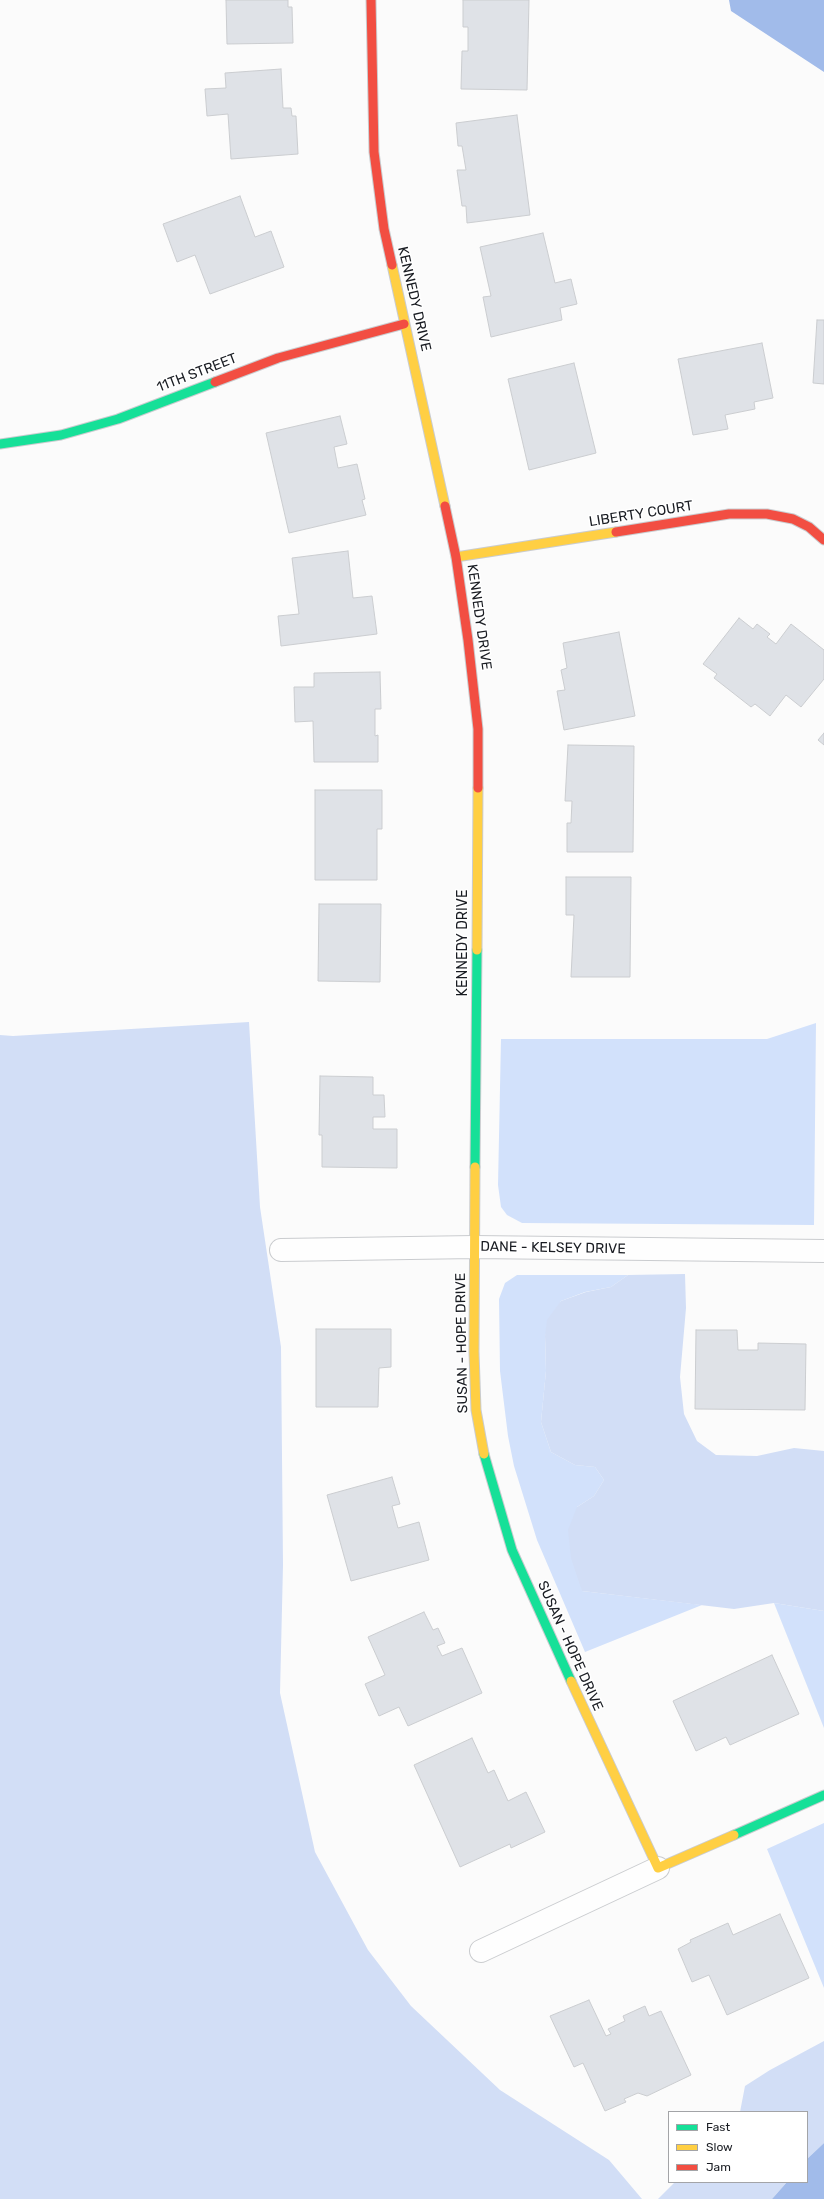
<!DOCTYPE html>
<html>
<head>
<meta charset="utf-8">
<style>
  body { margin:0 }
  #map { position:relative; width:824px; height:2199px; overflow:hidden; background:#fbfbfb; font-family:Rubik,sans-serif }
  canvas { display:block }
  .legend { position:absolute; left:668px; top:2111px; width:140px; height:72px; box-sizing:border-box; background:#fff; border:1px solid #a3a4a7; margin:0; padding:5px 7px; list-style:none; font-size:12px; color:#191c22 }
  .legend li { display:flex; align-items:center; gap:8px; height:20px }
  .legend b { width:20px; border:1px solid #a3a4a7 }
</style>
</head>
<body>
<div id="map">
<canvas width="824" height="2199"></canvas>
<ul class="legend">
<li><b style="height:5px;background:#16e098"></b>Fast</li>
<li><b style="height:5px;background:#ffcf43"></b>Slow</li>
<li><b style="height:5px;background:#f24e42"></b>Jam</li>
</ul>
</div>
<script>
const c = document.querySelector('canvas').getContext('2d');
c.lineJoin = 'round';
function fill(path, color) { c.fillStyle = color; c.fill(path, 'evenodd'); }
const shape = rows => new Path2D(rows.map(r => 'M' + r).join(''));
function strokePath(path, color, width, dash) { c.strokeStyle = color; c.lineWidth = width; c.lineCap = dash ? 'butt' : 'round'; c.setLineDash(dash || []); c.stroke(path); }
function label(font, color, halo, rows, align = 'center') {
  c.font = font + ' Rubik,sans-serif'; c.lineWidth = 3; c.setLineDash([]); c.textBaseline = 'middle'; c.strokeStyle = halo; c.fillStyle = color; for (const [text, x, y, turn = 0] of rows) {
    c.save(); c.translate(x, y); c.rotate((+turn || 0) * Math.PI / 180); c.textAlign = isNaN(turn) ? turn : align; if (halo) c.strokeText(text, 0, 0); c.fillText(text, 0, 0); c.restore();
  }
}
const green = shape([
  [816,1023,814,1225,522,1223,507,1215,501,1207,498,1185,501,1039,767,1039],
  [517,1275,628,1275,611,1287,585,1292,561,1301,545,1336,546,1371,541,1422,551,1452,575,1465,595,1467,604,1480,594,1496,577,1507,582,1591,702,1605,585,1652,537,1540,514,1466,508,1436,500,1371,499,1299,505,1283],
  [774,1603,824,1611,824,1728],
  [824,1823,824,1988,767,1849]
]);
const forest = shape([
  [249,1022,260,1207,281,1347,283,1565,280,1693,315,1852,368,1950,411,2006,500,2090,609,2160,642,2199,0,2199,0,1035,13,1036],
  [685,1274,686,1308,680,1377,684,1414,697,1441,716,1455,757,1456,794,1448,824,1451,824,1611,774,1603,734,1609,582,1591,571,1558,568,1530,577,1507,594,1496,604,1480,595,1467,575,1465,551,1452,541,1422,546,1371,545,1336,547,1320,561,1301,586,1292,611,1287,628,1275],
  [824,2041,824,2143,807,2159,807,2112,740,2112,745,2086,770,2070],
  [675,2182,787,2182,772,2199,658,2199]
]);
const water = shape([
  [729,0,824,0,824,72,731,11],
  [824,2143,824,2199,772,2199,787,2182,807,2182,807,2159]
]);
const building = shape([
  [226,0,288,0,288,7,292,7,293,43,227,44,226,0],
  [463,0,529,0,527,90,461,89,462,51,468,51,468,27,463,27,463,0],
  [281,69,283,108,291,108,292,116,296,116,298,154,231,159,228,114,207,116,205,89,226,88,225,73,281,69],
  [517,115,530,215,467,223,466,206,462,206,457,170,466,170,462,146,458,146,456,123,517,115],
  [240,196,255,237,271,231,284,267,210,294,195,255,177,262,163,224,240,196],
  [543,233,555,283,571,279,577,304,560,308,562,320,491,337,483,297,491,296,480,247,543,233],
  [817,320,824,320,824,384,813,383,817,320],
  [762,343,773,398,754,402,755,409,725,415,728,429,693,435,678,359,762,343],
  [574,363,596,453,529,470,508,379,574,363],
  [340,416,347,444,334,447,338,468,357,464,365,499,362,500,366,515,289,533,266,433,340,416],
  [348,551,353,598,372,596,377,634,281,646,278,616,299,614,292,558,348,551],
  [739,618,753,629,757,624,770,634,767,637,776,644,791,624,824,650,824,679,801,707,786,695,770,716,755,704,751,707,714,678,717,674,703,664,739,618],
  [619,632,635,716,564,730,557,691,565,690,561,670,567,668,563,643,619,632],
  [380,672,381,709,375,709,375,736,378,735,378,762,314,762,313,721,295,722,294,687,314,687,314,673,380,672],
  [824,733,824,745,818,740,824,733],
  [568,745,634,746,633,852,567,852,567,823,571,823,572,801,565,801,568,745],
  [315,790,382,790,382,829,377,829,377,880,315,880,315,790],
  [566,877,631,877,630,977,571,977,574,915,566,915,566,877],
  [319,904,381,904,380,982,318,981,319,904],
  [320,1076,373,1077,373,1095,384,1095,385,1117,373,1117,373,1129,397,1129,397,1168,322,1167,322,1135,319,1135,320,1076],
  [316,1329,391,1329,391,1367,379,1368,378,1407,316,1407,316,1329],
  [696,1330,737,1330,738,1350,758,1350,758,1343,806,1344,805,1410,695,1409,696,1330],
  [392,1477,400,1504,392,1506,398,1528,419,1522,429,1560,351,1581,327,1495,392,1477],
  [424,1612,433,1630,438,1628,445,1643,437,1646,442,1656,462,1648,482,1693,408,1726,399,1707,379,1716,365,1684,385,1675,368,1637,424,1612],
  [772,1655,799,1714,730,1745,726,1737,696,1751,673,1701,772,1655],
  [472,1738,488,1773,494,1770,508,1801,526,1792,545,1832,511,1848,510,1844,460,1867,414,1765,472,1738],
  [780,1914,809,1978,727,2015,709,1975,692,1982,678,1949,691,1942,690,1940,728,1923,733,1935,780,1914],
  [589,2000,606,2036,611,2034,608,2029,625,2021,623,2016,645,2006,649,2016,661,2011,691,2075,647,2096,638,2093,624,2099,626,2102,605,2111,583,2063,574,2067,550,2016,589,2000]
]);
const street = shape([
  [281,1250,474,1247,824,1251],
  [481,1951,658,1868]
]);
const fast = shape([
  [0,444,61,435,118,419,215,382],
  [475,1167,477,950],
  [484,1454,512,1550,571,1681],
  [734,1835,824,1795]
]);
const slow = shape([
  [392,265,445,506],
  [456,557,616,532],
  [477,950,478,788],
  [475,1167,474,1352,476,1410,484,1454],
  [571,1681,658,1868,734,1835]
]);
const jam = shape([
  [371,0,374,152,384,229,392,265],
  [215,382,278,358,404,324],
  [445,506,456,557,468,640,478,729,478,788],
  [616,532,729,514,767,514,793,519,809,527,824,540]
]);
const streetNames = [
  ["KENNEDY DRIVE",414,299,77],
  ["11TH STREET",197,373,-21],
  ["LIBERTY COURT",641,514,-9],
  ["KENNEDY DRIVE",479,617,82],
  ["KENNEDY DRIVE",463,943,-90],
  ["DANE - KELSEY DRIVE",553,1248,1],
  ["SUSAN - HOPE DRIVE",462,1343,-91],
  ["SUSAN - HOPE DRIVE",570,1646,66]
];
fill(green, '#d2e1fb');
fill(forest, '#d2def6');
fill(water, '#a1bbea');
fill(building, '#dfe2e7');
strokePath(building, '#cbcdd0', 1);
strokePath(street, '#cacccf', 24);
strokePath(fast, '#cacccf', 11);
strokePath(slow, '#cacccf', 11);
strokePath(jam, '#cacccf', 11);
strokePath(street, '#fefefe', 22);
strokePath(fast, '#16e098', 9);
strokePath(slow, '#ffcf43', 9);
strokePath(jam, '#f24e42', 9);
label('14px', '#191c22', '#fff', streetNames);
</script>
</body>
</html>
